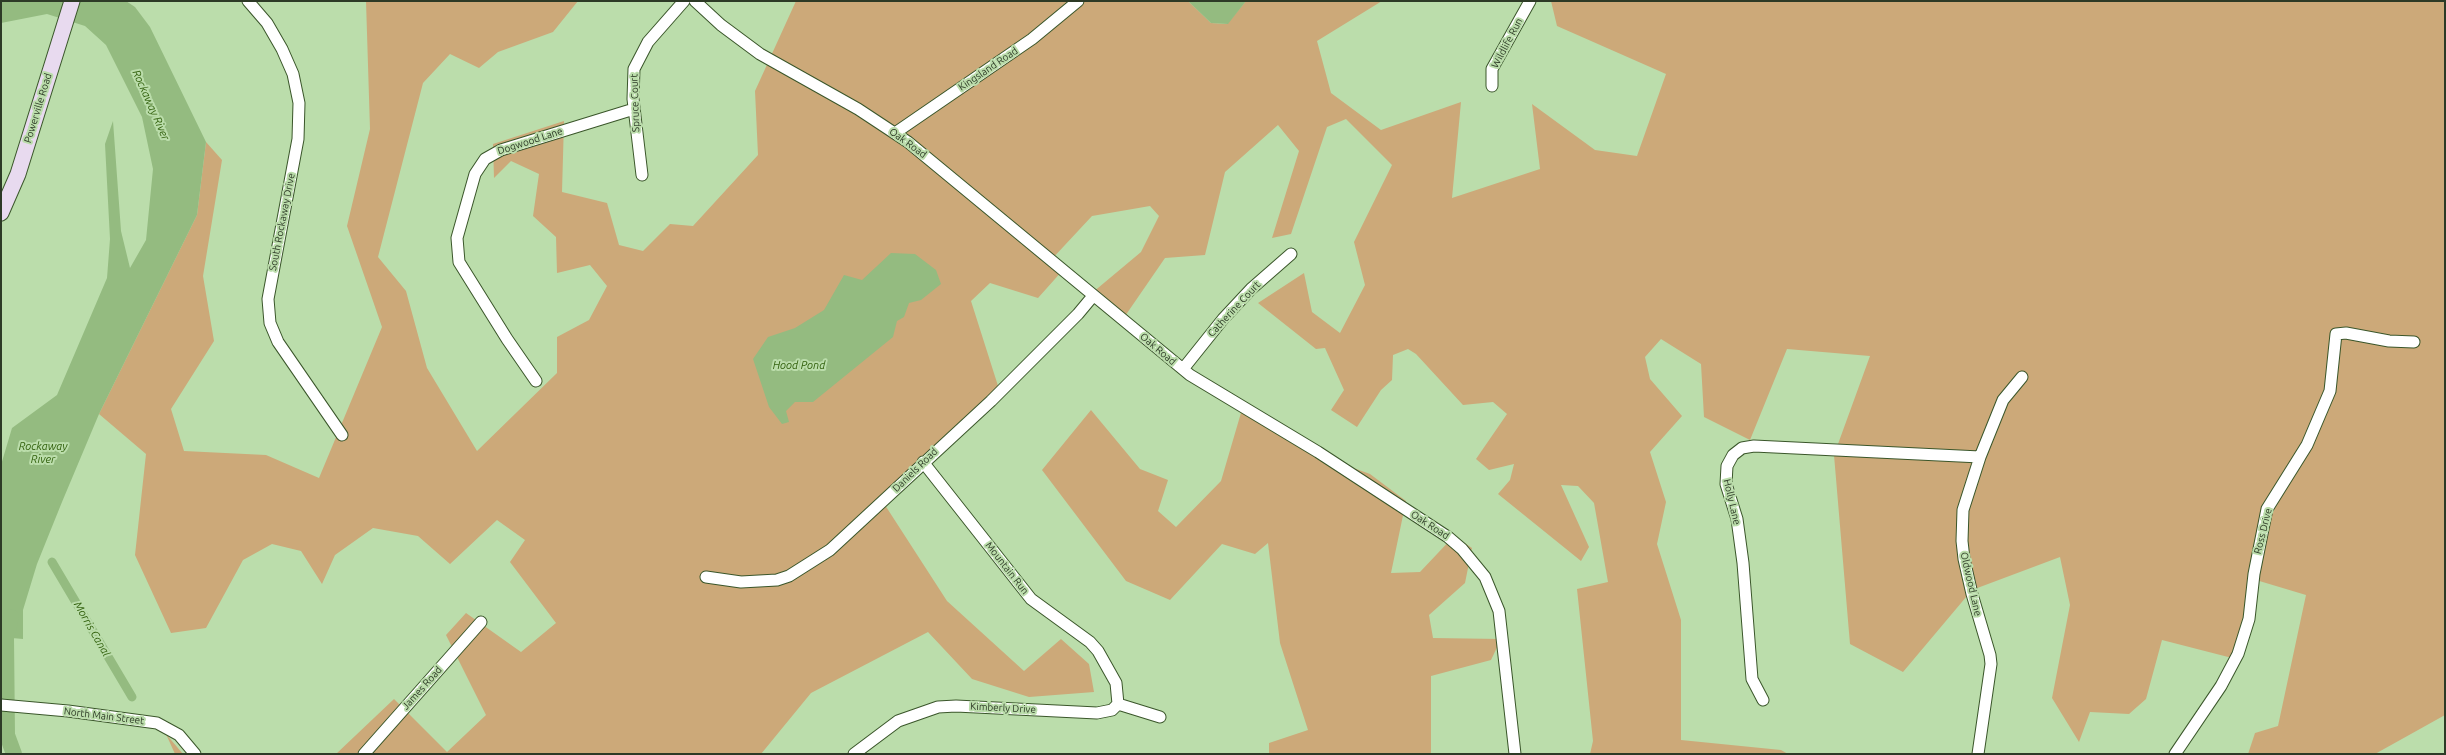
<!DOCTYPE html>
<html>
<head>
<meta charset="utf-8">
<style>
  body { margin:0 }
  #map { position:relative; width:2446px; height:755px; overflow:hidden; background:#bbddab; font-family:Ubuntu,sans-serif }
  canvas { display:block }
  .frame { position:absolute; inset:0; border:2px solid #2d3a26; pointer-events:none }
</style>
</head>
<body>
<div id="map">
<canvas width="2446" height="755"></canvas>
<div class="frame"></div>
</div>
<script>
const c = document.querySelector('canvas').getContext('2d');
c.lineJoin = 'round';
function fill(path, color) { c.fillStyle = color; c.fill(path, 'evenodd'); }
const shape = rows => new Path2D(rows.map(r => 'M' + r).join(''));
function strokePath(path, color, width, dash) { c.strokeStyle = color; c.lineWidth = width; c.lineCap = dash ? 'butt' : 'round'; c.setLineDash(dash || []); c.stroke(path); }
function label(font, color, halo, rows, align = 'center') {
  c.font = font + ' Ubuntu,sans-serif'; c.lineWidth = 4; c.setLineDash([]); c.textBaseline = 'middle'; c.strokeStyle = halo; c.fillStyle = color; for (const [text, x, y, turn = 0] of rows) {
    c.save(); c.translate(x, y); c.rotate((+turn || 0) * Math.PI / 180); c.textAlign = isNaN(turn) ? turn : align; if (halo) c.strokeText(text, 0, 0); c.fillText(text, 0, 0); c.restore();
  }
}
const green = shape([
  [366,1,578,1,553,32,498,52,479,68,450,54,423,83,378,257,406,291,427,368,477,451,557,373,557,337,589,320,607,286,590,265,557,273,556,237,533,216,539,174,511,161,494,178,493,144,564,121,562,192,607,203,619,245,643,251,670,224,693,226,758,155,755,91,796,1,1188,1,1211,23,1227,24,1246,1,1382,1,1317,41,1331,93,1381,130,1461,102,1452,198,1540,169,1532,104,1595,150,1637,156,1666,74,1557,26,1551,1,2445,1,2445,715,2375,754,2248,754,2255,733,2278,726,2306,595,2256,580,2236,659,2162,640,2146,699,2129,714,2090,712,2079,742,2052,698,2070,605,2060,557,1972,590,1903,672,1850,644,1834,455,1870,356,1787,349,1750,440,1704,417,1701,364,1661,339,1645,357,1650,379,1682,416,1650,452,1666,502,1657,544,1681,620,1681,740,1781,750,1788,754,1590,754,1593,741,1577,589,1608,582,1594,503,1578,486,1561,485,1589,547,1581,561,1498,494,1510,480,1514,464,1489,470,1476,459,1507,414,1493,402,1463,405,1416,354,1408,349,1393,355,1392,380,1381,390,1357,427,1331,410,1344,390,1325,348,1316,349,1258,303,1304,273,1312,312,1340,333,1365,285,1354,242,1392,165,1346,119,1327,127,1291,234,1272,238,1299,151,1278,125,1225,172,1205,255,1165,258,1123,319,1092,293,1141,252,1159,216,1150,206,1092,216,1051,260,1063,270,1038,298,990,283,971,301,999,389,883,502,947,601,1024,671,1061,639,1089,664,1094,692,1029,697,972,679,928,632,811,693,761,754,336,754,394,699,447,752,486,715,446,635,466,613,521,652,556,623,510,562,525,540,497,520,450,564,418,536,373,528,335,555,322,584,301,551,272,544,243,560,206,628,171,633,135,555,146,454,99,414,197,215,206,142,222,160,203,276,214,341,171,409,184,451,266,455,319,478,382,327,347,226,370,129],
  [1243,406,1326,458,1370,474,1406,501,1391,573,1420,572,1454,536,1472,548,1465,583,1429,615,1433,638,1501,639,1491,660,1431,676,1431,754,1269,754,1269,743,1308,730,1280,643,1268,543,1255,554,1222,544,1170,600,1126,581,1042,470,1091,410,1140,469,1168,480,1158,511,1176,527,1221,481],
  [166,734,183,754,175,754]
]);
const water = shape([
  [1,1,126,1,135,7,150,27,206,142,197,215,99,414,62,502,37,564,23,610,23,639,1,637,1,465,12,428,57,395,107,278,110,239,105,144,113,121,121,231,130,268,146,240,153,169,142,117,106,45,85,26,47,14,1,23],
  [1188,1,1246,1,1228,24,1211,23],
  [891,253,915,254,936,270,941,284,921,300,909,303,904,317,897,321,893,337,813,402,795,402,786,411,789,422,782,424,769,407,753,359,768,337,795,328,824,310,844,275,862,280]
]);
const canal = shape([
  [52,562,132,697]
]);
const river = shape([
  [11,617,6,638,7,735,14,754]
]);
const minor = shape([
  [248,1,267,23,282,49,293,74,299,103,298,139,268,299,270,323,278,342,342,435],
  [695,1,721,25,760,54,858,109,908,142,1190,375,1318,452,1448,537,1462,549,1485,577,1499,611,1515,754],
  [1492,86,1492,69,1530,1],
  [895,133,1032,39,1078,1],
  [642,175,633,99,634,69,648,42,684,1],
  [1183,369,1223,319,1251,289,1291,254],
  [536,381,507,339,459,262,457,238,475,174,485,159,501,150,634,109],
  [923,462,1031,599,1090,642,1098,651,1116,683,1118,704],
  [706,577,741,582,777,580,789,576,830,550,991,401,1078,314,1093,296],
  [1763,700,1752,679,1743,563,1737,519,1726,484,1727,466,1733,455,1742,448,1754,446,1980,457],
  [1118,704,1160,717],
  [1,705,68,711,157,723,179,735,195,754],
  [364,754,481,622],
  [854,754,898,721,938,707,956,706,1097,713,1112,710,1118,704],
  [1978,754,1991,664,1990,655,1972,594,1964,559,1962,541,1963,510,1980,457,2003,400,2022,377],
  [2175,754,2221,686,2238,654,2249,619,2254,574,2267,509,2307,445,2330,391,2336,334,2346,333,2389,341,2414,342]
]);
const secondary = shape([
  [1,213,18,174,72,1]
]);
const streetNames = [
  ["Wildlife Run",1507,43,-62],
  ["Kingsland Road",988,69,-34],
  ["Spruce Court",635,103,-92],
  ["Powerville Road",38,108,-73],
  ["Dogwood Lane",530,141,-18],
  ["Oak Road",908,143,36],
  ["South Rockaway Drive",282,222,-79],
  ["Catherine Court",1234,309,-47],
  ["Oak Road",1158,349,40],
  ["Daniels Road",915,470,-44],
  ["Holly Lane",1732,502,77],
  ["Oak Road",1430,525,33],
  ["Ross Drive",2263,531,-76],
  ["Mountain Run",1007,568,52],
  ["Oldwood Lane",1971,584,77],
  ["James Road",422,688,-48],
  ["Kimberly Drive",1003,708,3],
  ["North Main Street",104,716,7]
];
const waterNames = [
  ["Rockaway River",151,105,66],
  ["Hood Pond",799,365],
  ["Rockaway",43,446],
  ["River",43,459],
  ["Morris Canal",92,629,60]
];
fill(green, '#cca979');
fill(water, '#94bb80');
strokePath(canal, '#94bb80', 9);
strokePath(river, '#94bb80', 16);
strokePath(minor, '#3a562a', 13);
strokePath(secondary, '#3a562a', 17);
strokePath(minor, '#fff', 11);
strokePath(secondary, '#e8daef', 15);
label('10px', '#2d3a26', '#bbddab', streetNames);
label('italic 11px', '#33620f', '#bbddab', waterNames);
</script>
</body>
</html>
